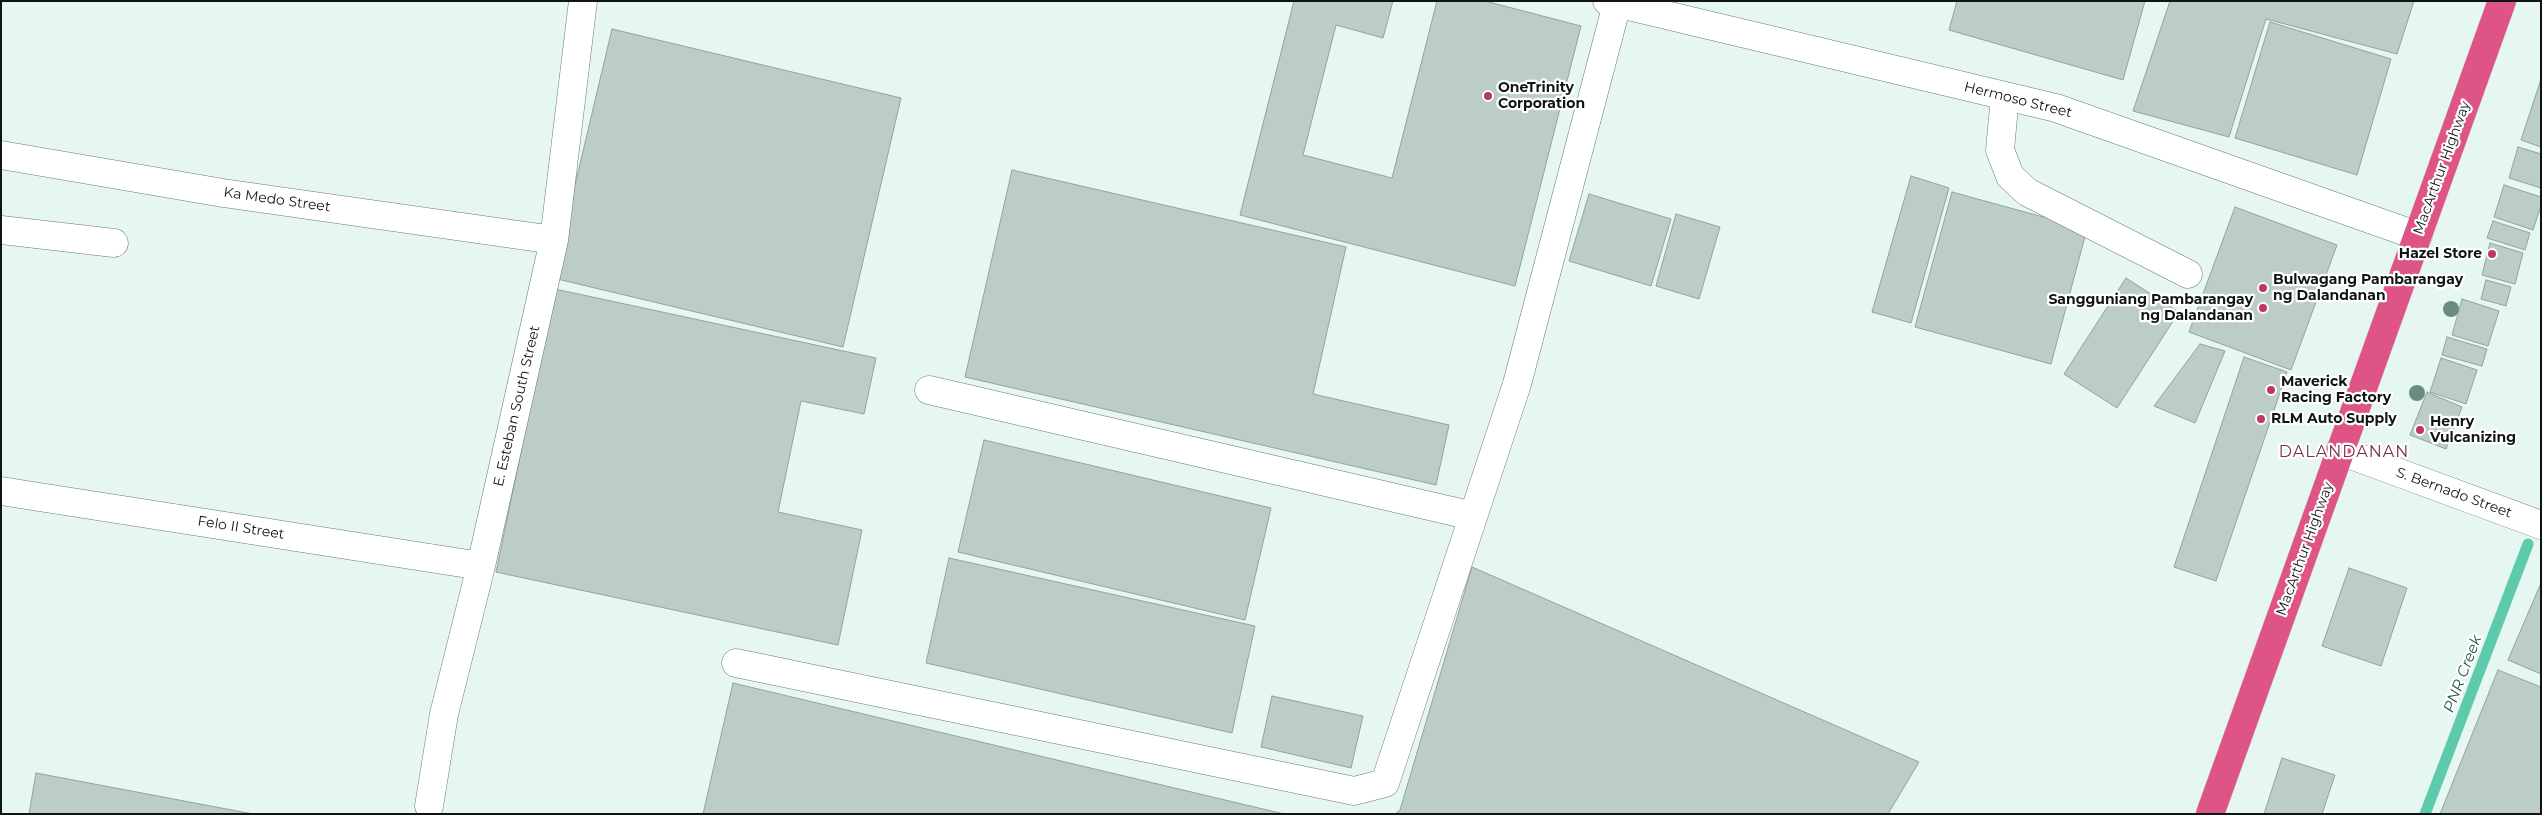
<!DOCTYPE html>
<html>
<head>
<meta charset="utf-8">
<style>
  body { margin:0 }
  #map { position:relative; width:2542px; height:815px; overflow:hidden; background:#e6f6f0; font-family:Montserrat,sans-serif }
  canvas { display:block }
  .frame { position:absolute; inset:0; border:2px solid #101514; pointer-events:none }
</style>
</head>
<body>
<div id="map">
<canvas width="2542" height="815"></canvas>
<div class="frame"></div>
</div>
<script>
const c = document.querySelector('canvas').getContext('2d');
c.lineJoin = 'round';
const shape = rows => new Path2D(rows.map(r => 'M' + r).join(''));
function strokePath(path, color, width, dash) { c.strokeStyle = color; c.lineWidth = width; c.lineCap = dash ? 'butt' : 'round'; c.setLineDash(dash || []); c.stroke(path); }
function fill(path, color) { c.fillStyle = color; c.fill(path, 'evenodd'); }
function label(font, color, halo, rows, align = 'center') {
  c.font = font + ' Montserrat,sans-serif'; c.lineWidth = 4.5; c.setLineDash([]); c.textBaseline = 'middle'; c.strokeStyle = halo; c.fillStyle = color; for (const [text, x, y, turn = 0] of rows) {
    c.save(); c.translate(x, y); c.rotate((+turn || 0) * Math.PI / 180); c.textAlign = isNaN(turn) ? turn : align; if (halo) c.strokeText(text, 0, 0); c.fillText(text, 0, 0); c.restore();
  }
}
const stream = shape([
  [2425,814,2528,544]
]);
const building = shape([
  [1294,1,1393,1,1383,38,1336,25,1303,155,1392,178,1437,1,1485,1,1581,26,1515,286,1240,215,1294,1],
  [1957,1,2145,1,2123,80,1949,30,1957,1],
  [2170,1,2414,1,2397,54,2266,19,2229,137,2133,111,2170,1],
  [2270,22,2391,59,2357,175,2235,138,2270,22],
  [612,29,901,98,843,347,553,278,612,29],
  [2541,79,2541,147,2521,140,2541,79],
  [2518,147,2541,154,2541,188,2509,178,2518,147],
  [1012,170,1346,247,1313,394,1449,425,1436,485,965,377,1012,170],
  [1911,176,1949,188,1911,323,1872,312,1911,176],
  [2504,185,2541,197,2541,206,2533,230,2494,217,2504,185],
  [1952,192,2087,229,2051,364,1915,327,1952,192],
  [1589,194,1671,219,1651,286,1569,261,1589,194],
  [2235,207,2337,245,2291,370,2189,332,2235,207],
  [1676,214,1720,227,1699,299,1656,286,1676,214],
  [2493,221,2530,233,2525,250,2487,238,2493,221],
  [2490,243,2523,253,2515,284,2482,275,2490,243],
  [2126,278,2179,312,2117,408,2064,374,2126,278],
  [2486,280,2511,287,2506,306,2481,299,2486,280],
  [555,289,876,358,864,414,801,401,778,512,862,530,838,645,496,572,555,289],
  [2462,299,2499,311,2488,346,2452,335,2462,299],
  [2447,337,2487,349,2482,366,2442,355,2447,337],
  [2200,344,2225,351,2195,423,2154,406,2200,344],
  [2244,357,2287,372,2216,581,2174,567,2244,357],
  [2441,358,2477,370,2466,404,2430,392,2441,358],
  [2427,392,2462,407,2446,449,2410,435,2427,392],
  [984,440,1271,508,1245,620,958,552,984,440],
  [949,558,1255,626,1232,733,926,663,949,558],
  [1472,567,1919,762,1888,814,1395,814,1400,810,1472,567],
  [2349,568,2407,588,2381,666,2322,646,2349,568],
  [2541,583,2541,674,2508,660,2541,583],
  [2498,670,2541,687,2541,814,2440,814,2498,670],
  [733,683,1284,814,703,814,733,683],
  [1272,696,1363,716,1351,768,1261,747,1272,696],
  [2282,758,2335,775,2322,814,2264,814,2282,758],
  [36,773,253,814,29,814,36,773]
]);
const minor = shape([
  [1607,1,2056,108,2418,236],
  [2005,96,2000,150,2010,176,2027,192,2188,274],
  [1,155,223,193,554,240],
  [1,230,114,243],
  [929,390,1473,516],
  [2340,451,2541,525],
  [1,491,481,566],
  [736,663,1354,791,1385,783,1517,384,1617,4],
  [429,806,444,714,481,566,554,240,583,1]
]);
const highway = shape([
  [2210,814,2502,1]
]);
const trees = [
  [2451,309],
  [2417,393]
];
const markers = [
  [1488,96,5,"#c0356d"],
  [2492,254,5,"#c0356d"],
  [2263,288,5,"#c0356d"],
  [2263,308,5,"#c0356d"],
  [2271,390,5,"#c0356d"],
  [2261,419,5,"#c0356d"],
  [2420,430,5,"#c0356d"]
];
const poiNames = [
  ["OneTrinity",1498,88],
  ["Corporation",1498,104],
  ["Hazel Store",2482,254,"right"],
  ["Bulwagang Pambarangay",2273,280],
  ["ng Dalandanan",2273,296],
  ["Sangguniang Pambarangay",2253,300,"right"],
  ["ng Dalandanan",2253,316,"right"],
  ["Maverick",2281,382],
  ["Racing Factory",2281,398],
  ["RLM Auto Supply",2271,419],
  ["Henry",2430,422],
  ["Vulcanizing",2430,438]
];
const streetNames = [
  ["Hermoso Street",2018,100,14],
  ["MacArthur Highway",2442,168,-70],
  ["Ka Medo Street",277,200,8],
  ["E. Esteban South Street",517,406,-77],
  ["S. Bernado Street",2454,493,20],
  ["Felo II Street",241,528,9],
  ["MacArthur Highway",2305,549,-70]
];
const waterNames = [
  ["PNR Creek",2463,674,-69]
];
const quarterNames = [
  ["DALANDANAN",2344,452]
];
strokePath(stream, '#5ccaab', 11);
fill(building, '#bcccc6');
strokePath(building, '#93a29c', 1);
strokePath(minor, '#6b7a75', 29);
strokePath(highway, '#d4d5d5', 29);
strokePath(minor, '#fff', 28);
strokePath(highway, '#df5487', 28);
c.fillStyle = '#688c83';
for (const [x, y] of trees) { c.beginPath(); c.arc(x, y, 8, 0, 2 * Math.PI); c.fill(); }
for (const [x, y, r, color] of markers) { const dot = new Path2D(); dot.arc(x, y, r, 0, 2 * Math.PI); c.fillStyle = color; c.fill(dot); strokePath(dot, '#fff', 2); }
label('bold 14px', '#101514', '#fff', poiNames, 'left');
label('14px', '#101514', '#fff', streetNames);
label('italic 15px', '#255447', '#fff', waterNames);
c.letterSpacing = '1px';
label('16px', '#77324a', '#fff', quarterNames);
c.letterSpacing = '0px';
</script>
</body>
</html>
